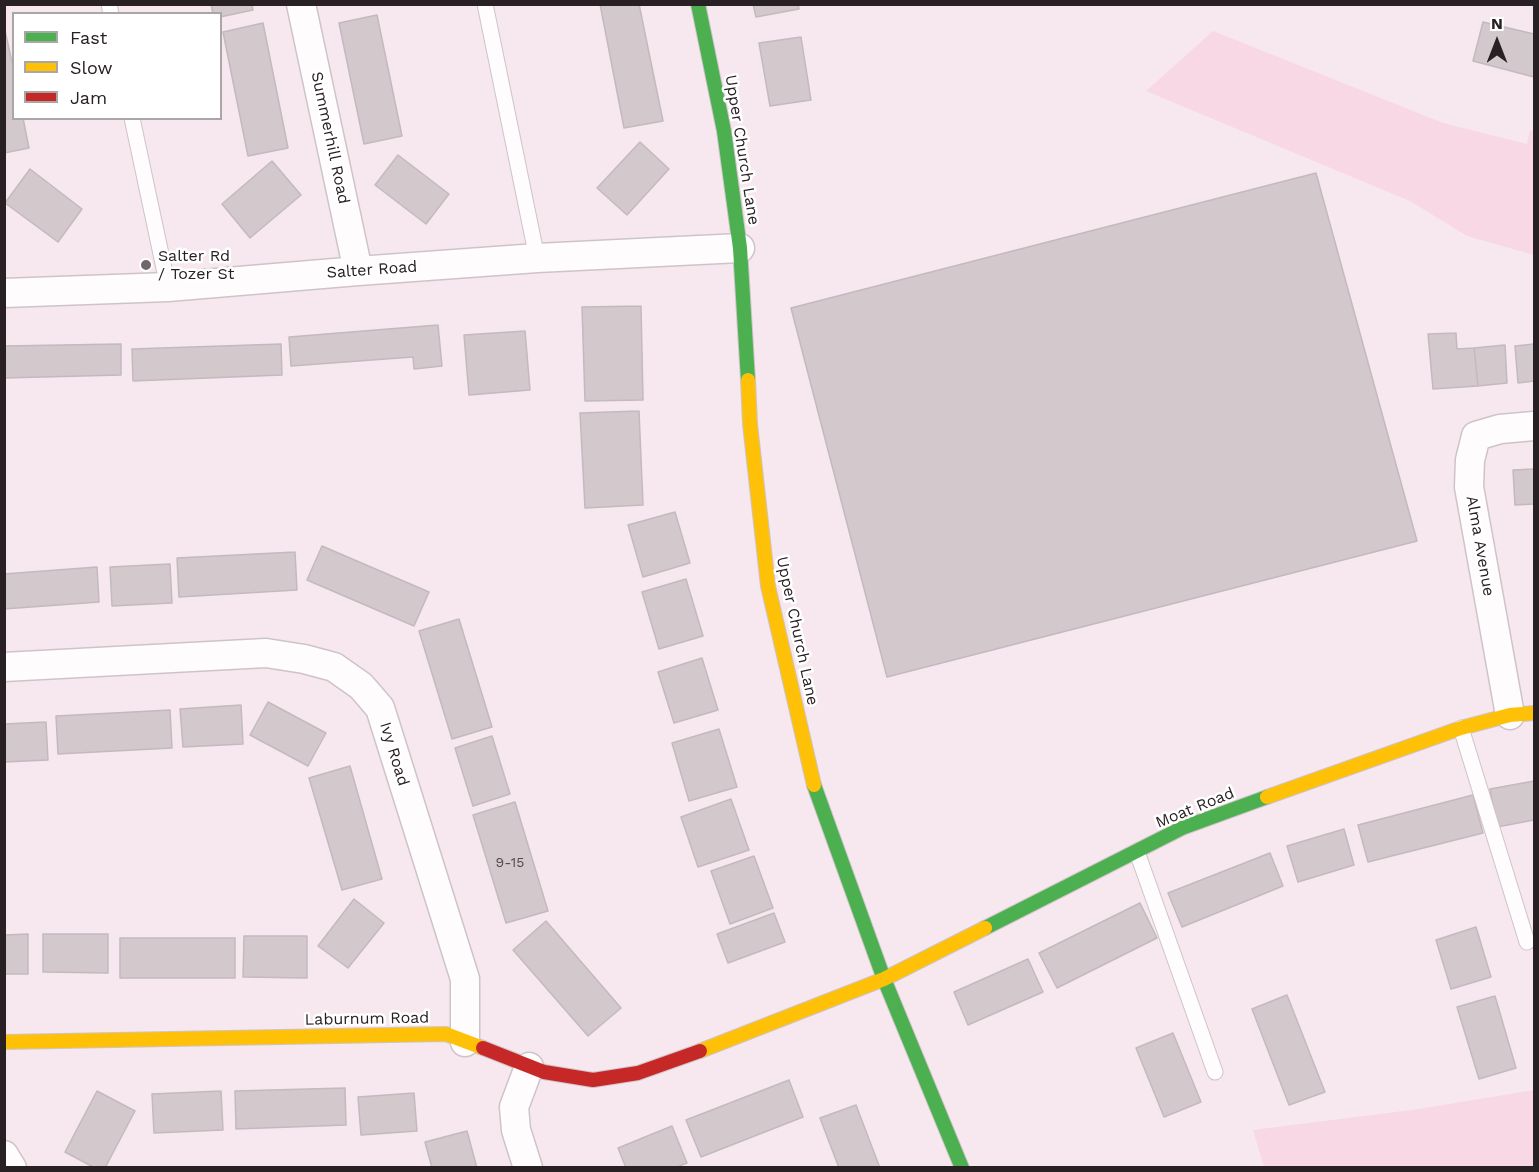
<!DOCTYPE html>
<html>
<head>
<meta charset="utf-8">
<style>
  body { margin:0 }
  #map { position:relative; width:1539px; height:1172px; overflow:hidden; background:#f6e8ee; font-family:"Work Sans",sans-serif }
  canvas { display:block }
  .frame { position:absolute; inset:0; border:6px solid #292023; pointer-events:none }
  .legend { position:absolute; left:12px; top:12px; width:210px; height:108px; box-sizing:border-box; background:#fff; border:2px solid #a9a6a7; margin:0; padding:8px 10px; list-style:none; font-size:18px; color:#292023 }
  .legend li { display:flex; align-items:center; gap:12px; height:30px }
  .legend b { width:30px; border:2px solid #a9a6a7 }
  .north { position:absolute; left:1467px; top:12px; width:60px; height:60px; -webkit-text-stroke:4px #fff; paint-order:stroke; rotate:0deg; font-size:16px; font-weight:700; line-height:24px; text-align:center; color:#292023 }
  .north::after { content:''; display:block; margin:auto; width:21px; height:27px; background:#292023; clip-path:polygon(50% 0,100% 100%,50% 72%,0 100%) }
</style>
</head>
<body>
<div id="map">
<canvas width="1539" height="1172"></canvas>
<div class="frame"></div>
<ul class="legend">
<li><b style="height:8px;background:#4caf50"></b>Fast</li>
<li><b style="height:8px;background:#ffc107"></b>Slow</li>
<li><b style="height:8px;background:#c62828"></b>Jam</li>
</ul>
<div class="north">N</div>
</div>
<script>
const c = document.querySelector('canvas').getContext('2d');
c.lineJoin = 'round';
function fill(path, color) { c.fillStyle = color; c.fill(path, 'evenodd'); }
const shape = rows => new Path2D(rows.map(r => 'M' + r).join(''));
function strokePath(path, color, width, dash) { c.strokeStyle = color; c.lineWidth = width; c.lineCap = dash ? 'butt' : 'round'; c.setLineDash(dash || []); c.stroke(path); }
function label(font, color, halo, rows, align = 'center') {
  c.font = font + ' "Work Sans",sans-serif'; c.lineWidth = 5; c.setLineDash([]); c.textBaseline = 'middle'; c.strokeStyle = halo; c.fillStyle = color; for (const [text, x, y, turn = 0] of rows) {
    c.save(); c.translate(x, y); c.rotate((+turn || 0) * Math.PI / 180); c.textAlign = isNaN(turn) ? turn : align; if (halo) c.strokeText(text, 0, 0); c.fillText(text, 0, 0); c.restore();
  }
}
const green = shape([
  [1213,31,1443,123,1527,144,1530,130,1534,131,1534,255,1467,236,1410,201,1146,91],
  [1534,1090,1534,1167,1264,1167,1253,1130,1419,1109]
]);
const building = shape([
  [211,4,252,4,253,10,220,17,220,14,213,14,211,4],
  [600,4,639,4,663,121,624,128,600,4],
  [753,4,798,4,799,9,756,17,753,4],
  [377,15,402,136,364,144,339,23,377,15],
  [1483,22,1534,34,1534,77,1473,61,1483,22],
  [263,23,288,148,248,156,223,32,263,23],
  [4,26,14,71,14,118,23,118,29,148,4,153,4,26],
  [801,37,811,100,770,106,759,43,801,37],
  [640,142,669,169,627,215,597,188,640,142],
  [398,155,449,194,426,224,375,185,398,155],
  [272,161,301,195,250,238,222,204,272,161],
  [30,169,82,209,58,242,5,203,30,169],
  [1316,173,1417,541,887,677,791,308,1316,173],
  [641,306,643,400,585,401,582,307,641,306],
  [438,325,442,366,414,369,413,357,291,366,289,337,438,325],
  [525,331,530,390,469,395,464,335,525,331],
  [1456,333,1457,349,1474,348,1478,386,1433,389,1428,334,1456,333],
  [121,344,121,375,4,378,4,346,121,344],
  [281,344,282,375,133,381,132,349,281,344],
  [1534,344,1534,381,1518,383,1515,346,1534,344],
  [1505,345,1507,383,1478,386,1474,348,1505,345],
  [639,411,643,505,585,508,580,413,639,411],
  [1534,469,1534,504,1515,505,1513,470,1534,469],
  [675,512,690,563,643,577,628,525,675,512],
  [322,546,429,592,414,626,307,580,322,546],
  [295,552,297,590,179,597,177,558,295,552],
  [170,564,172,603,112,606,110,567,170,564],
  [97,567,99,602,4,609,4,574,97,567],
  [686,579,703,636,659,649,642,592,686,579],
  [459,619,492,727,452,739,419,631,459,619],
  [702,658,718,710,674,723,658,672,702,658],
  [268,702,326,733,308,766,250,735,268,702],
  [241,705,243,744,183,747,180,709,241,705],
  [170,710,172,748,58,754,56,716,170,710],
  [46,722,48,760,4,762,4,724,46,722],
  [719,729,737,787,689,801,672,743,719,729],
  [492,736,510,794,473,806,455,748,492,736],
  [350,766,382,879,342,890,309,778,350,766],
  [1534,781,1534,820,1497,827,1490,789,1534,781],
  [1473,795,1483,833,1368,862,1358,825,1473,795],
  [731,799,749,850,698,867,681,817,731,799],
  [515,802,548,911,506,923,473,815,515,802],
  [1344,829,1354,865,1298,882,1287,846,1344,829],
  [1270,853,1283,886,1182,927,1168,893,1270,853],
  [754,856,773,908,730,924,711,871,754,856],
  [354,899,384,923,348,968,318,946,354,899],
  [1140,903,1157,938,1057,988,1039,953,1140,903],
  [774,913,785,942,728,963,717,934,774,913],
  [546,921,621,1008,588,1036,513,950,546,921],
  [1476,927,1491,977,1451,989,1436,940,1476,927],
  [28,934,28,974,4,974,4,935,28,934],
  [43,934,108,934,108,973,43,972,43,934],
  [244,936,307,936,307,978,243,977,244,936],
  [120,938,235,938,235,978,120,978,120,938],
  [1028,959,1043,992,968,1025,954,992,1028,959],
  [1287,995,1325,1092,1289,1105,1252,1009,1287,995],
  [1495,996,1516,1068,1479,1079,1457,1007,1495,996],
  [1173,1033,1201,1102,1164,1117,1136,1048,1173,1033],
  [789,1080,803,1117,701,1157,686,1120,789,1080],
  [345,1088,346,1125,236,1129,235,1091,345,1088],
  [97,1091,135,1111,105,1168,95,1168,65,1152,97,1091],
  [221,1091,223,1130,154,1133,152,1094,221,1091],
  [414,1093,417,1131,361,1135,358,1097,414,1093],
  [856,1105,880,1168,839,1168,820,1118,856,1105],
  [672,1126,687,1163,674,1168,626,1168,618,1148,672,1126],
  [467,1131,477,1168,432,1168,425,1142,467,1131]
]);
const lane = shape([
  [109,4,111,14],
  [485,4,537,258],
  [132,118,168,287],
  [1461,728,1527,942],
  [1137,852,1215,1072]
]);
const street = shape([
  [301,4,358,271],
  [4,293,168,287,358,271,537,258,740,248],
  [4,667,266,653,304,659,334,667,361,686,380,708,465,979,465,1042],
  [1510,715,1469,487,1470,460,1476,436,1500,429,1534,426],
  [4,1155,12,1168],
  [528,1168,516,1130,514,1107,529,1067]
]);
const fast = shape([
  [698,4,724,131,740,248,748,380],
  [814,785,884,979,962,1168],
  [985,928,1182,828,1267,797]
]);
const slow = shape([
  [748,380,750,424,768,586,814,785],
  [1267,797,1461,728,1510,715,1534,713],
  [4,1042,446,1034,483,1048],
  [700,1051,884,979,985,928]
]);
const jam = shape([
  [483,1048,544,1072,593,1080,638,1073,700,1051]
]);
const markers = [
  [146,265,6,"#71666a"]
];
const numberNames = [
  ["9-15",510,863]
];
const streetNames = [
  ["Summerhill Road",330,138,78],
  ["Upper Church Lane",742,150,81],
  ["Salter Road",372,270,-4],
  ["Alma Avenue",1480,546,80],
  ["Upper Church Lane",797,631,78],
  ["Ivy Road",394,754,73],
  ["Moat Road",1195,808,-22],
  ["Laburnum Road",367,1019,-1]
];
const poiNames = [
  ["Salter Rd",158,256],
  ["/ Tozer St",158,274]
];
fill(green, '#f8d8e5');
fill(building, '#d3c8cc');
strokePath(building, '#c4b9be', 1.5);
strokePath(lane, '#cec4c8', 17);
strokePath(street, '#cec4c8', 31);
strokePath(fast, '#cec4c8', 16);
strokePath(slow, '#cec4c8', 16);
strokePath(jam, '#cec4c8', 16);
strokePath(lane, '#fefcfc', 15);
strokePath(street, '#fefcfc', 28);
strokePath(fast, '#4caf50', 14);
strokePath(slow, '#ffc107', 14);
strokePath(jam, '#c62828', 14);
for (const [x, y, r, color] of markers) { const dot = new Path2D(); dot.arc(x, y, r, 0, 2 * Math.PI); c.fillStyle = color; c.fill(dot); strokePath(dot, '#fff', 2); }
label('14px', '#544a4d', null, numberNames);
label('16px', '#292023', '#fff', streetNames);
label('16px', '#292023', '#fff', poiNames, 'left');
</script>
</body>
</html>
